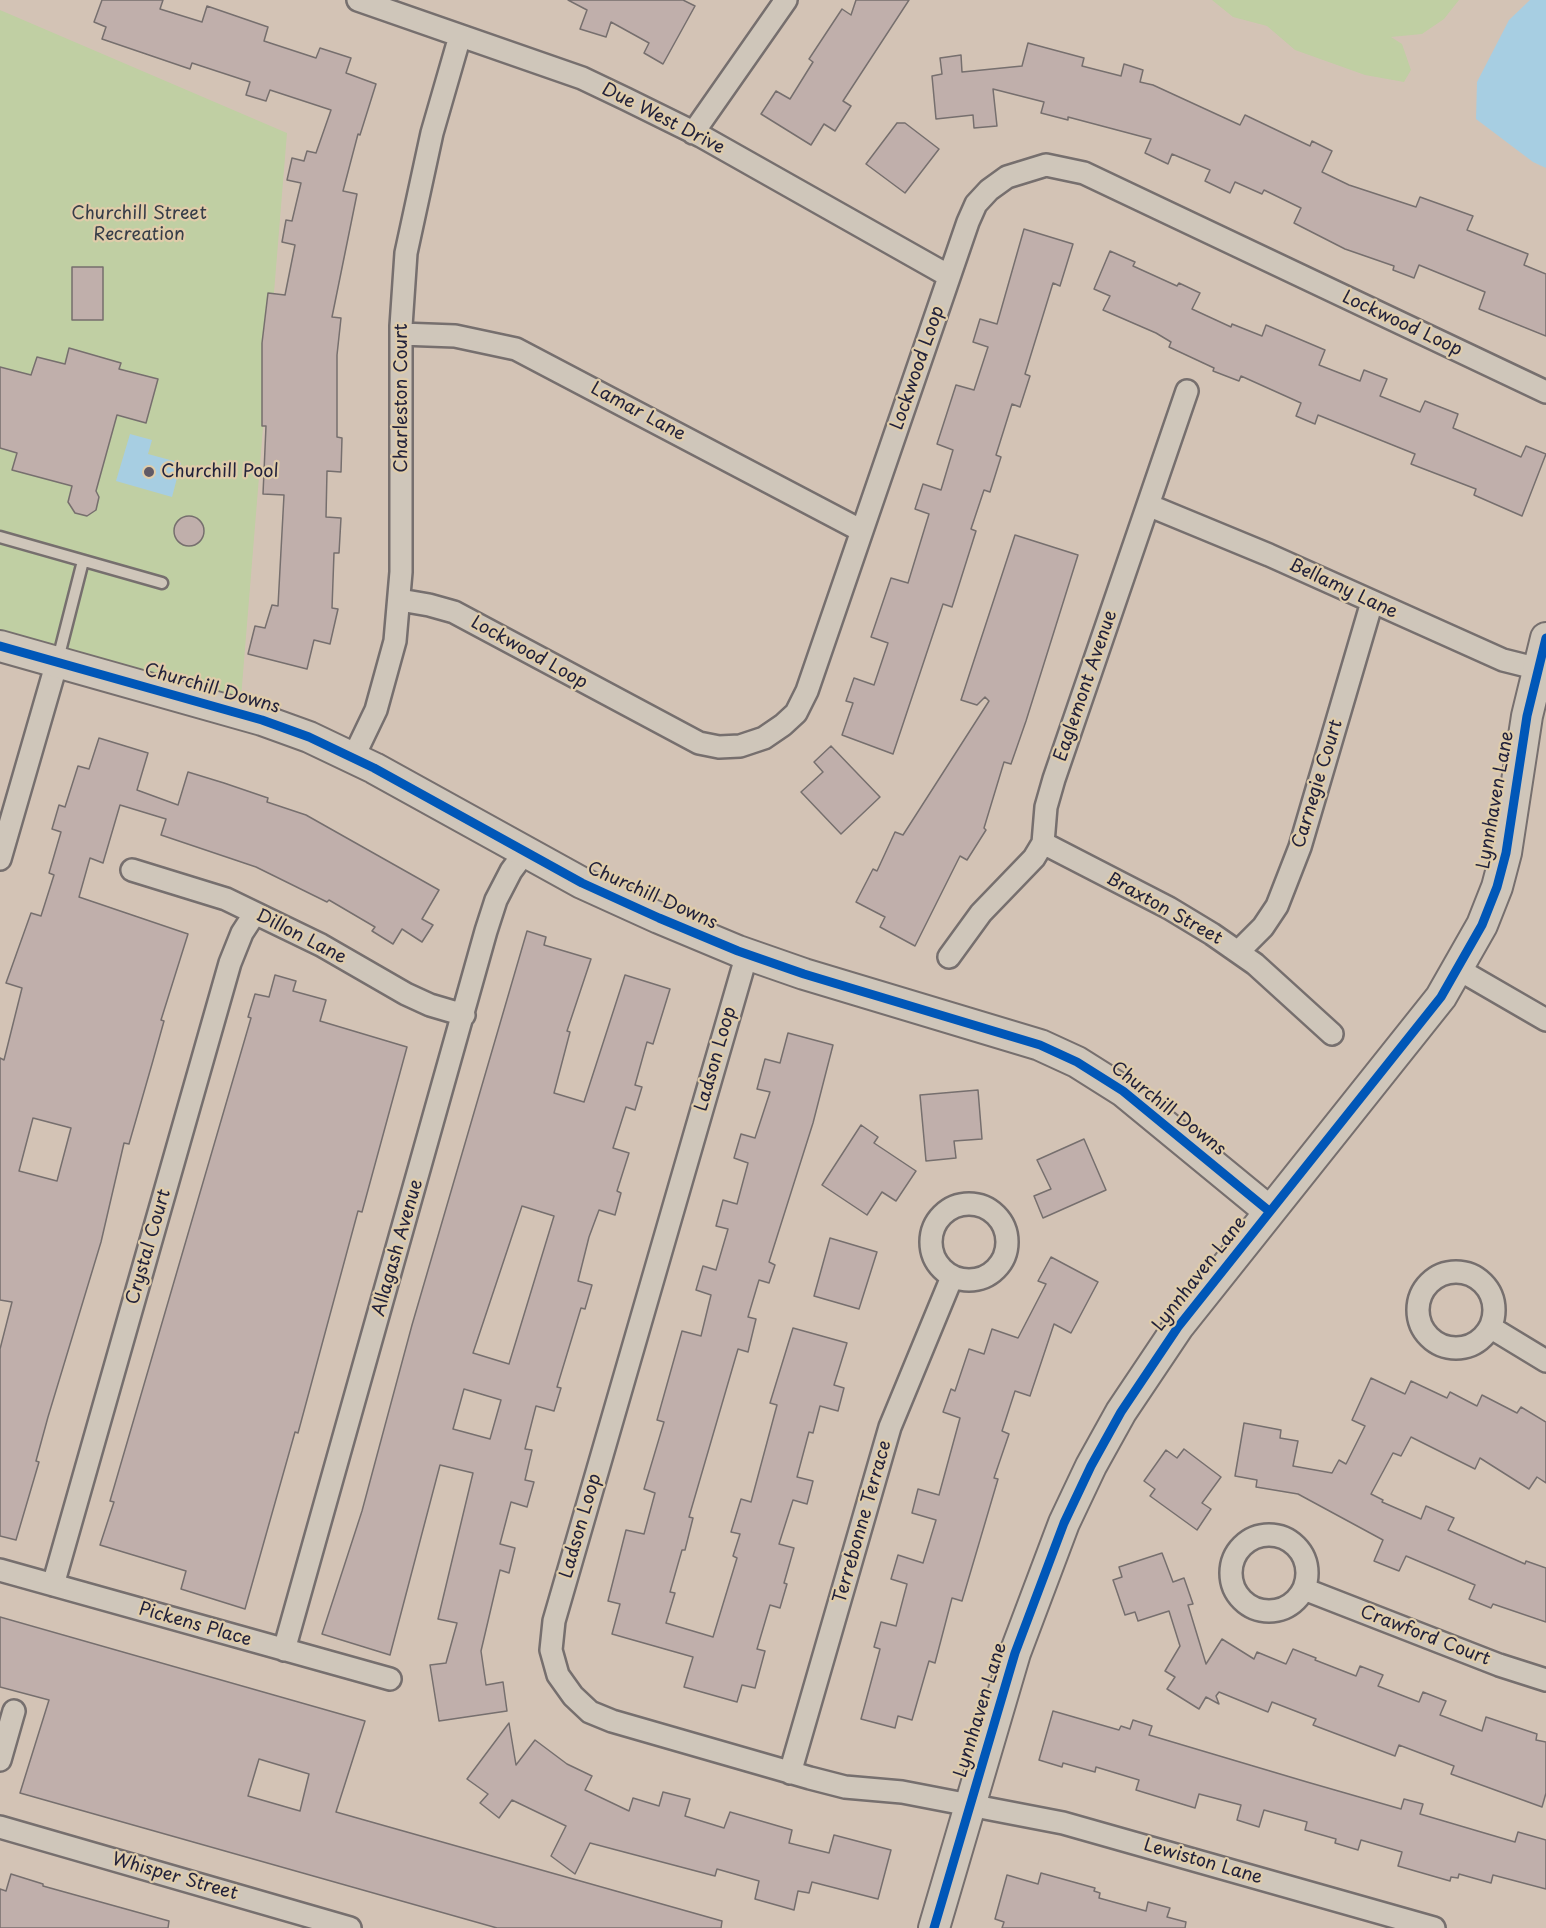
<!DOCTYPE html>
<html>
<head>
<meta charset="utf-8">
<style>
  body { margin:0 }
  canvas { display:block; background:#d3c3b5 }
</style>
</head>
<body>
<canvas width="1546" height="1928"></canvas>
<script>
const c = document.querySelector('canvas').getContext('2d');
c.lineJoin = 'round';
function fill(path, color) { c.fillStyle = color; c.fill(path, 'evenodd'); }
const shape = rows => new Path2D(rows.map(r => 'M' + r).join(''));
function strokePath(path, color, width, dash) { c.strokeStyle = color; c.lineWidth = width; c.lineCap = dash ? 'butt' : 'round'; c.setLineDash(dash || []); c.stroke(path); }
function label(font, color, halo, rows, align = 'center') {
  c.font = font + ' "Playpen Sans",sans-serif'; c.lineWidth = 4.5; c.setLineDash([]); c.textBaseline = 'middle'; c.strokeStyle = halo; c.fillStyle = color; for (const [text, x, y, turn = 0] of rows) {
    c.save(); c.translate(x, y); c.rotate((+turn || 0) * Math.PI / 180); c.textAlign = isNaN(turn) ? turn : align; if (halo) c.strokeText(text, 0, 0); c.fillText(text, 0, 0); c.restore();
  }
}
const green = shape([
  [1212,0,1459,0,1444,19,1422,34,1391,37,1402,44,1411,70,1404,82,1365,75,1295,50,1267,26,1233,17],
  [0,10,287,133,241,698,0,630]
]);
const water = shape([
  [1530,0,1546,0,1546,168,1533,162,1476,119,1477,82,1509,20],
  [130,434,152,440,148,454,181,463,172,497,116,481]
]);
const building = shape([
  [102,0,163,0,160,9,202,22,207,6,268,27,264,41,316,58,320,48,351,58,346,73,376,84,360,135,358,134,343,191,357,194,332,317,341,318,337,355,337,437,342,438,341,472,327,471,326,517,341,518,339,553,334,553,332,608,338,609,330,644,314,640,307,669,248,654,255,626,265,628,272,605,278,606,284,495,263,494,266,426,262,426,262,343,268,293,285,295,295,245,282,242,286,220,292,221,301,183,287,180,292,158,304,161,307,151,316,153,331,110,270,90,266,101,246,95,250,82,192,63,190,69,102,39,106,27,94,22,102,0],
  [568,0,683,0,695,6,663,64,644,53,649,43,611,22,606,37,580,29,587,10,568,0],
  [856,0,909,0,843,101,851,106,835,131,824,124,811,145,761,114,776,91,790,99,813,62,809,59,842,9,851,15,856,0],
  [1028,43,1084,58,1082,66,1121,76,1124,64,1143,70,1140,82,1153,85,1240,125,1245,115,1310,146,1312,141,1332,151,1322,172,1349,185,1416,207,1420,197,1473,216,1467,230,1528,254,1524,265,1546,274,1546,336,1479,309,1485,292,1419,265,1414,278,1393,270,1394,266,1345,249,1294,223,1301,208,1264,190,1262,194,1235,182,1230,193,1205,181,1210,170,1172,154,1168,164,1145,153,1151,139,1068,117,1068,120,1041,113,1044,102,993,89,997,126,974,128,973,115,936,119,932,76,942,74,940,58,961,55,962,72,1022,66,1028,43],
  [897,123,905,123,939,149,905,193,866,164,897,123],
  [1024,229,1073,244,1060,286,1053,283,1025,374,1030,376,1020,407,1012,404,996,455,1001,457,990,492,984,490,971,529,976,531,952,607,943,604,893,754,842,735,853,703,846,701,854,678,874,685,888,643,871,637,891,578,908,583,929,514,915,509,923,484,941,490,953,450,937,444,956,385,974,390,988,347,973,342,980,319,997,324,1024,229],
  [1110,251,1135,262,1133,266,1177,286,1179,283,1200,293,1192,309,1231,327,1232,324,1262,336,1266,325,1325,350,1319,365,1360,381,1364,370,1387,379,1380,396,1420,412,1425,401,1458,414,1453,428,1521,457,1526,446,1546,454,1522,516,1474,495,1476,489,1411,464,1415,454,1318,415,1315,424,1296,416,1301,403,1241,376,1239,381,1213,371,1214,368,1169,347,1171,342,1156,333,1103,310,1110,296,1094,289,1110,251],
  [72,267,103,267,103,320,72,320,72,267],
  [69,348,121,363,119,369,158,379,146,423,117,415,96,491,99,497,96,510,87,516,75,513,68,502,72,486,12,470,17,453,0,448,0,367,31,375,37,357,65,364,69,348],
  '174 531a15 15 0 1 1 30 0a15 15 0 1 1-30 0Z',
  [1015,535,1078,555,1026,721,1011,764,1004,762,984,828,986,830,967,860,960,856,915,946,880,927,885,917,856,902,873,869,877,871,895,832,903,835,989,701,985,697,977,705,961,700,1015,535],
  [99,738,148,753,137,790,178,805,188,772,224,783,268,798,267,802,306,815,439,890,422,919,433,925,422,942,402,929,393,944,372,931,375,927,329,900,327,902,256,867,161,835,166,819,120,805,103,863,90,858,79,897,188,934,161,1020,164,1021,152,1064,129,1144,124,1143,101,1242,48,1417,36,1461,39,1462,16,1540,0,1536,0,1349,12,1302,0,1300,0,1058,4,1060,22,988,6,983,31,913,41,916,54,875,49,873,61,832,52,829,59,805,65,807,78,766,89,769,99,738],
  [33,1118,71,1128,57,1181,19,1171,33,1118],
  [831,746,880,797,841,834,801,792,823,772,814,762,831,746],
  [527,931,546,937,544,945,591,959,567,1031,570,1032,554,1093,584,1102,625,975,670,989,653,1044,647,1042,635,1085,642,1087,635,1110,626,1107,613,1148,629,1153,617,1191,621,1193,615,1215,599,1210,589,1237,578,1281,592,1285,585,1309,581,1308,557,1387,561,1388,554,1411,536,1406,525,1449,532,1450,525,1480,534,1482,527,1507,511,1502,500,1544,515,1548,509,1573,500,1570,481,1651,486,1685,503,1682,507,1711,439,1721,430,1665,446,1663,457,1623,438,1619,473,1473,440,1465,390,1655,322,1634,362,1511,412,1325,527,931],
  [522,1206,554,1216,509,1364,473,1353,522,1206],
  [464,1389,501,1400,490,1439,453,1429,464,1389],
  [275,975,296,981,293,991,326,1000,320,1021,407,1047,362,1212,358,1211,298,1433,295,1432,245,1609,181,1589,186,1571,100,1545,114,1502,110,1501,251,1018,248,1017,255,994,269,997,275,975],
  [788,1033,833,1045,813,1123,769,1262,775,1265,769,1283,759,1280,748,1317,756,1319,748,1352,738,1349,689,1517,693,1518,685,1550,682,1550,670,1592,675,1593,666,1623,713,1637,737,1558,733,1556,740,1534,731,1532,741,1499,751,1502,777,1405,770,1403,793,1328,847,1343,834,1385,844,1388,838,1411,820,1406,813,1433,809,1432,797,1477,813,1481,807,1504,793,1500,779,1544,794,1548,784,1583,787,1584,780,1608,770,1605,757,1649,765,1651,755,1688,742,1685,737,1702,684,1687,693,1657,612,1634,620,1604,608,1601,626,1530,644,1534,655,1493,644,1489,664,1422,657,1420,682,1331,701,1336,711,1295,696,1290,703,1266,716,1270,728,1229,716,1226,723,1200,737,1204,748,1163,734,1158,741,1134,755,1138,770,1092,757,1089,765,1059,780,1063,788,1033],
  [978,1090,982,1139,954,1141,956,1158,926,1161,920,1095,978,1090],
  [861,1125,878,1137,874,1143,916,1171,896,1201,882,1192,867,1215,822,1185,861,1125],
  [1084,1139,1106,1190,1043,1218,1034,1196,1051,1189,1037,1160,1084,1139],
  [830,1238,877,1252,859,1309,814,1296,830,1238],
  [1051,1257,1098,1282,1071,1333,1054,1324,1030,1396,1015,1391,1002,1431,1009,1434,994,1478,998,1479,962,1601,952,1598,935,1663,929,1661,912,1720,898,1716,895,1728,861,1719,880,1649,874,1647,881,1622,896,1626,907,1584,891,1579,898,1555,923,1563,936,1520,912,1513,918,1489,939,1495,960,1418,943,1412,951,1389,955,1391,969,1349,984,1354,992,1329,1018,1338,1046,1284,1038,1281,1051,1257],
  [1371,1378,1405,1394,1411,1381,1447,1398,1450,1392,1477,1406,1482,1395,1517,1413,1521,1407,1546,1422,1546,1483,1537,1477,1529,1489,1480,1458,1475,1469,1411,1437,1401,1456,1393,1453,1371,1494,1383,1500,1382,1502,1421,1519,1426,1506,1454,1518,1448,1530,1525,1564,1526,1561,1546,1568,1546,1622,1493,1604,1491,1608,1469,1599,1475,1585,1406,1556,1399,1571,1374,1561,1383,1540,1298,1494,1256,1487,1257,1480,1235,1476,1244,1423,1281,1430,1280,1438,1298,1441,1293,1466,1332,1473,1339,1460,1346,1464,1365,1426,1352,1420,1371,1378],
  [1184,1449,1221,1477,1202,1503,1211,1509,1197,1530,1150,1496,1155,1489,1144,1481,1166,1450,1177,1458,1184,1449],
  [1162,1553,1173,1582,1184,1578,1193,1604,1188,1605,1206,1664,1222,1639,1254,1659,1257,1652,1286,1664,1293,1649,1316,1658,1315,1660,1356,1676,1360,1666,1383,1675,1378,1686,1419,1702,1423,1692,1446,1701,1440,1715,1482,1731,1486,1717,1537,1734,1536,1740,1546,1742,1546,1793,1542,1807,1451,1774,1454,1766,1399,1745,1395,1756,1313,1725,1316,1719,1272,1702,1268,1712,1219,1692,1216,1696,1219,1704,1206,1697,1199,1709,1167,1689,1175,1677,1165,1671,1180,1646,1169,1611,1138,1621,1135,1612,1125,1615,1113,1580,1122,1577,1119,1567,1162,1553],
  [0,1617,365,1721,336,1812,722,1921,721,1928,497,1928,20,1793,49,1700,0,1687,0,1617],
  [259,1759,309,1774,300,1811,248,1796,259,1759],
  [1053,1711,1119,1730,1121,1726,1130,1729,1133,1720,1152,1726,1149,1735,1307,1782,1401,1809,1404,1799,1423,1804,1420,1814,1515,1842,1518,1832,1546,1840,1546,1889,1493,1875,1491,1883,1459,1874,1458,1878,1451,1877,1450,1881,1398,1866,1402,1852,1361,1840,1358,1850,1335,1843,1336,1839,1305,1830,1307,1822,1264,1810,1259,1827,1237,1820,1241,1805,1199,1794,1195,1808,1136,1790,1139,1780,1096,1767,1095,1772,1063,1763,1062,1767,1039,1760,1053,1711],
  [509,1723,516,1765,535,1740,567,1764,592,1776,585,1790,629,1811,633,1798,659,1806,663,1792,690,1799,685,1816,724,1828,730,1812,792,1830,789,1843,829,1853,834,1835,891,1850,878,1899,812,1882,809,1893,798,1891,794,1910,755,1899,759,1881,717,1869,715,1876,590,1843,575,1874,551,1856,566,1826,512,1800,499,1818,480,1803,488,1794,467,1779,509,1723],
  [1041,1873,1095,1888,1094,1891,1100,1893,1099,1898,1146,1911,1148,1902,1170,1908,1167,1917,1186,1922,1185,1928,1002,1928,1004,1922,995,1919,1007,1875,1038,1884,1041,1873],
  [11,1874,43,1884,43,1886,169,1921,168,1928,0,1928,0,1889,6,1891,11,1874]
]);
const lane = shape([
  [0,537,162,583],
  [58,659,83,561]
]);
const street = shape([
  [358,0,582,78,626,99,701,136,949,276],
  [693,133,786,0],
  [401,334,455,336,516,349,862,531],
  [1148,505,1269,555,1503,660,1539,669],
  [400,600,429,605,454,612,699,743,719,747,740,746,764,738,783,725,796,713,807,691,968,222,976,204,989,190,1007,177,1046,165,1084,173,1546,392],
  [353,758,376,710,395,641,401,572,401,326,406,253,432,133,460,36],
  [1043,843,1169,908,1212,934,1255,964,1332,1034],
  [0,859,57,662],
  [132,870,226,899,321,945,406,994,430,1005,464,1015],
  [1238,952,1263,927,1277,906,1300,847,1372,602],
  [747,954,554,1621,551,1650,558,1675,573,1696,590,1712,612,1721,810,1778,845,1787,902,1792,1063,1823,1434,1928],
  [949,957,981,913,1034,858,1043,843,1046,807,1054,779,1187,391],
  [1458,969,1546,1020],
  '931 1242a38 38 0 1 1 76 0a38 38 0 1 1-76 0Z',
  '1418 1310a38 38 0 1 1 76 0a38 38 0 1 1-76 0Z',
  [1490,1327,1546,1361],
  '1231 1573a38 38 0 1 1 76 0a38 38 0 1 1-76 0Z',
  [0,1570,390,1679],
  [53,1585,230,963,242,933,255,913],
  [1304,1589,1499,1665,1546,1680],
  [284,1650,486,931,496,900,511,871,525,852],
  [0,1760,14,1711],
  [790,1773,890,1427,952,1277],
  [0,1827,350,1928]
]);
const secondary = shape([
  [0,646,262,720,309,737,374,768,582,883,659,918,738,951,804,974,1040,1045,1077,1062,1123,1091,1269,1211],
  [934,1928,1015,1653,1064,1523,1091,1466,1121,1412,1178,1327,1441,997,1482,925,1497,887,1506,853,1527,716,1546,638]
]);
const cycleway = shape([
  [0,646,262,720,309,737,374,768,582,883,659,918,738,951,804,974,1040,1045,1077,1062,1123,1091,1269,1211],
  [934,1928,1015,1653,1064,1523,1091,1466,1121,1412,1178,1327,1441,997,1482,925,1497,887,1506,853,1527,716,1546,638]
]);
const markers = [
  [149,472,6,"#605a66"]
];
const streetNames = [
  ["Due West Drive",663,119,27],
  ["Lockwood Loop",1402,324,25],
  ["Lockwood Loop",918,368,-71],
  ["Charleston Court",402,398,-90],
  ["Lamar Lane",638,412,28],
  ["Bellamy Lane",1343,589,25],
  ["Lockwood Loop",529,653,29],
  ["Eaglemont Avenue",1086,686,-71],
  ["Churchill Downs",212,689,16],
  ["Carnegie Court",1318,784,-73],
  ["Lynnhaven Lane",1496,800,-80],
  ["Churchill Downs",652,896,24],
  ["Braxton Street",1164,909,29],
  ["Dillon Lane",301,937,27],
  ["Ladson Loop",716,1059,-74],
  ["Churchill Downs",1168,1109,38],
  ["Crystal Court",149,1247,-74],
  ["Allagash Avenue",398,1248,-74],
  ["Lynnhaven Lane",1200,1274,-52],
  ["Terrebonne Terrace",863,1522,-74],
  ["Ladson Loop",581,1526,-74],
  ["Pickens Place",195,1625,16],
  ["Crawford Court",1425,1636,21],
  ["Lynnhaven Lane",981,1710,-73],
  ["Lewiston Lane",1203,1862,16],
  ["Whisper Street",175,1877,16]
];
const parkNames = [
  ["Churchill Street",139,214],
  ["Recreation",139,235]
];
const poiNames = [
  ["Churchill Pool",161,472]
];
fill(green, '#c0cfa3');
fill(water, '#a7cee2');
fill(building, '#c0afab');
strokePath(building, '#766f6e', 1.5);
strokePath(lane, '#766f6e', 15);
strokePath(street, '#766f6e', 26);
strokePath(secondary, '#766f6e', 34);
strokePath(lane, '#cfc6ba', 10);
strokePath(street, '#cfc6ba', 21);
strokePath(secondary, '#cfc6ba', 30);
strokePath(cycleway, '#0057b8', 9);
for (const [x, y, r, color] of markers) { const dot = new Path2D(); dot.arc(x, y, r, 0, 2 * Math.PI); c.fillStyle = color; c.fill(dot); strokePath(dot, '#dfccaa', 2); }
label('18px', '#22223b', '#dfccaa', streetNames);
label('18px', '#373d48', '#dfccaa', parkNames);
label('18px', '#22223b', '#dfccaa', poiNames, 'left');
</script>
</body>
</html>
